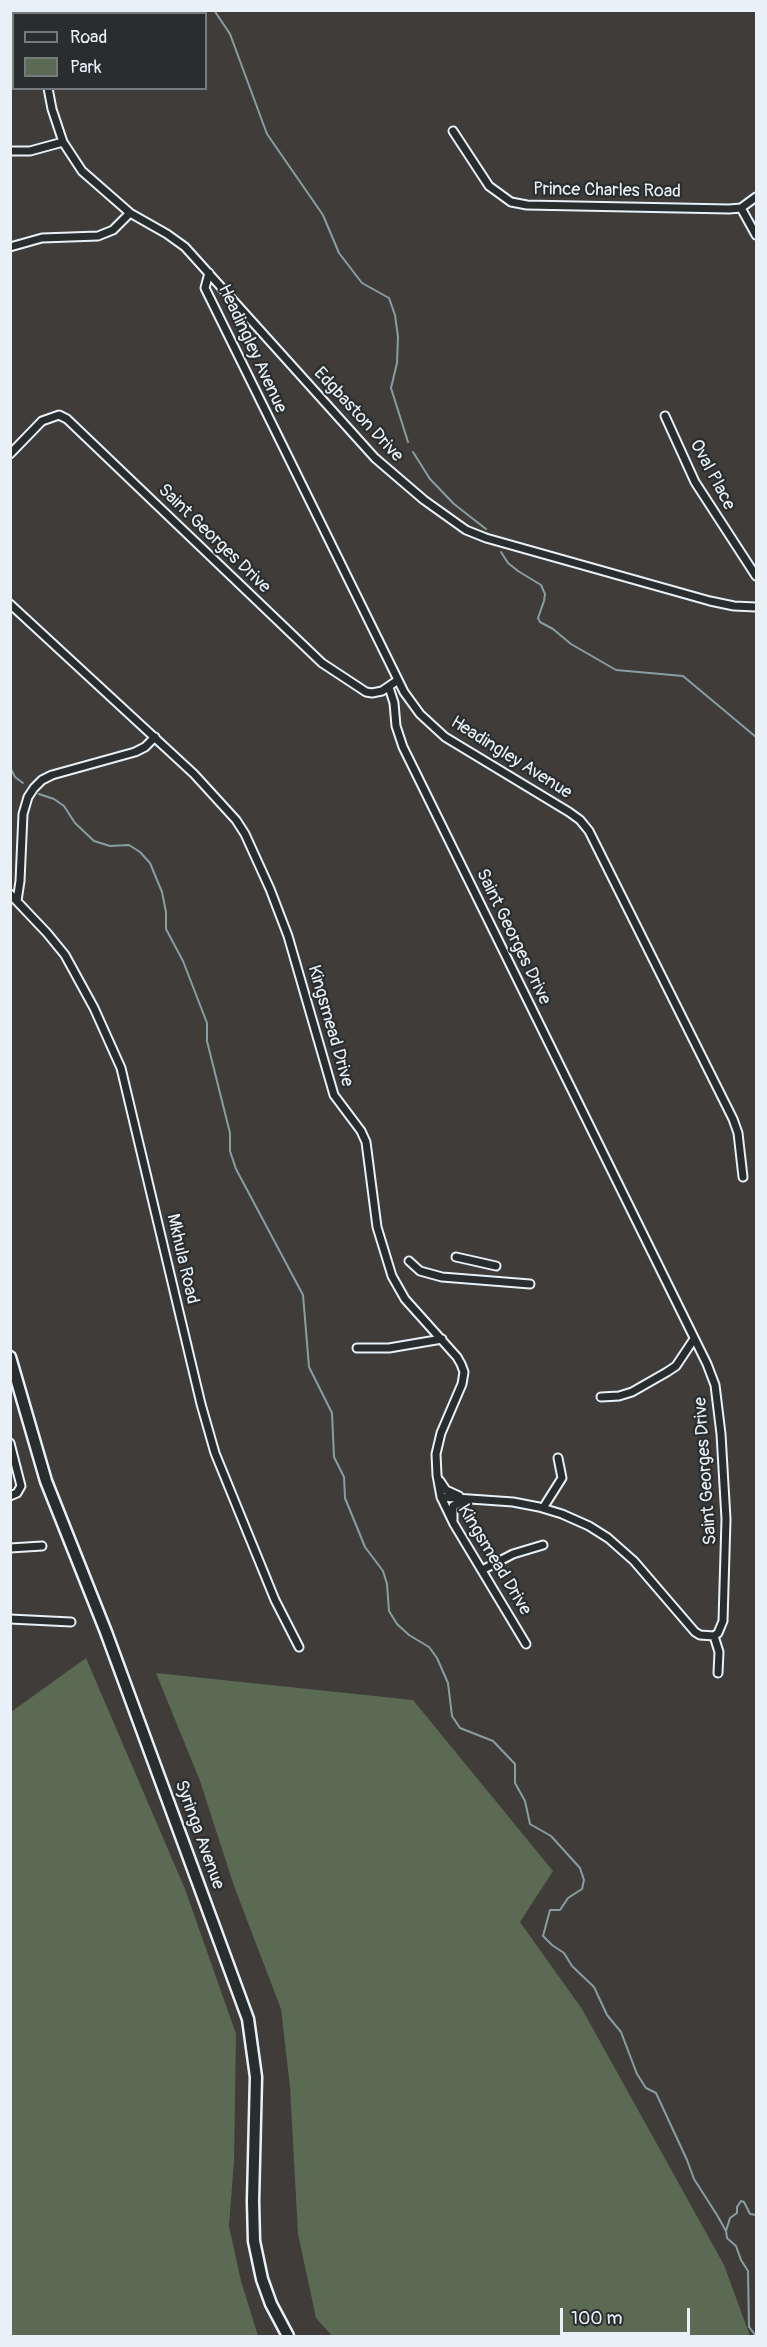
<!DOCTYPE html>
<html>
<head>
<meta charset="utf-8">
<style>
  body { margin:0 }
  #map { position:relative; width:767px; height:2347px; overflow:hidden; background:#3f3c3a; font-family:Pangolin,sans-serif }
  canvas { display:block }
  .frame { position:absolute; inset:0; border:12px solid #e8f1f8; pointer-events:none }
  .legend { position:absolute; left:12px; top:12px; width:195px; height:78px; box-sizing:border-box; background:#2a2d2e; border:2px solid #767b7f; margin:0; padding:8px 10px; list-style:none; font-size:18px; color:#e8f1f8 }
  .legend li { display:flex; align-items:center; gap:12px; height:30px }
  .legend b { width:30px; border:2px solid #767b7f }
  .scale { position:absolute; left:560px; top:2308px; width:130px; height:27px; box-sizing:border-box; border:3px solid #e8f1f8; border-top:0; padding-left:8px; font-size:18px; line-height:21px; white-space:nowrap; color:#e8f1f8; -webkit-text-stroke:4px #2a2d2e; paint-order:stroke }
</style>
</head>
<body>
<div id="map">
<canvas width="767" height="2347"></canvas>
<div class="frame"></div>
<ul class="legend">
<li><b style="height:8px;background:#2a2d2e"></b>Road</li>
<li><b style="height:16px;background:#5b6a52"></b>Park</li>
</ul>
<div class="scale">100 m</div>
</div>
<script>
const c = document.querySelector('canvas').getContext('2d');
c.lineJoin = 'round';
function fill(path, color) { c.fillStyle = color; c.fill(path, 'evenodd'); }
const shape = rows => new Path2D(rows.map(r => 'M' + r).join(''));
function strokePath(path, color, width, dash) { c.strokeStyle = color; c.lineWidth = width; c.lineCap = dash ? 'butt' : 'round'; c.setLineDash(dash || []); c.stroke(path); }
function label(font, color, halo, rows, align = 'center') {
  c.font = font + ' Pangolin,sans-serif'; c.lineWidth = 4.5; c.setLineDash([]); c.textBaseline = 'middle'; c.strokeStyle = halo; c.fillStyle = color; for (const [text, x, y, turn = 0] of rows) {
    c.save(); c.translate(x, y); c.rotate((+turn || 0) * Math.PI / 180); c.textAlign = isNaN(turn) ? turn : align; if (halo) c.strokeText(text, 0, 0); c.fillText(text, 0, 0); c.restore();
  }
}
const green = shape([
  [86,1658,185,1889,236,2034,234,2161,229,2226,241,2281,258,2336,11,2336,11,1712],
  [156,1673,413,1700,553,1871,520,1922,582,2009,724,2265,750,2336,332,2336,316,2318,298,2234,290,2087,281,2009,234,1886,200,1781]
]);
const stream = shape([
  [214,10,230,34,267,134,323,215,339,253,362,283,389,298,395,315,398,337,397,363,391,388,408,442],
  [413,452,430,479,454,504,486,529],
  [501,552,508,563,518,571,541,585,545,594,544,601,538,618,540,622,553,629,571,644,616,670,683,676,756,737],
  [10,767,15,777,23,783],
  [39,794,54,799,64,806,75,823,94,841,110,846,129,845,140,852,150,863,162,892,166,912,166,929,183,961,207,1023,207,1041,230,1133,230,1151,236,1169,303,1295,309,1367,332,1413,334,1457,344,1477,345,1498,365,1547,383,1571,387,1584,389,1611,397,1624,409,1635,429,1647,437,1658,448,1683,452,1716,460,1728,493,1741,515,1764,515,1783,525,1801,530,1824,551,1836,580,1868,584,1880,582,1889,568,1898,560,1910,550,1910,543,1936,552,1945,564,1953,572,1966,594,1987,607,2015,621,2032,637,2074,646,2088,656,2093,687,2160,694,2179,717,2215,726,2231,727,2238,736,2246,741,2260,748,2271,749,2327,756,2336],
  [726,2231,730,2218,737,2213,737,2207,741,2201,744,2202,750,2214,756,2215]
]);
const street = shape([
  [36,10,37,14],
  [48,88,52,109,63,142,82,171,130,213,167,234,185,247,375,458,424,500,466,530,486,538,710,601,734,606,756,607],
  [453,131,489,186,511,202,527,205,729,209,741,208,756,197],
  [10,151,30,151,63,142],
  [741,208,756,235],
  [10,247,42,238,98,236,113,230,130,213],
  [209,273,205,288,404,692,420,714,445,737,569,812,580,820,589,831,733,1119,738,1133,743,1177],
  [665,416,695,482,756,576],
  [10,454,42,421,59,415,67,419,322,663,366,692,372,693,382,691,398,680],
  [10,604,194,774,236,820,245,834,270,889,288,936,334,1095,361,1131,366,1142,377,1227,392,1276,405,1299,457,1357,461,1364,464,1372,462,1384,441,1433,436,1454,437,1475,441,1497,454,1524,526,1644],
  [389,687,394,703,396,726,403,747,707,1364,715,1385,721,1434,726,1519,723,1621,718,1633,714,1636],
  [10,894,47,933,65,955,94,1008,121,1068,201,1404,215,1453,275,1600,299,1647],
  [17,901,20,881,23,814,28,797,34,788,42,780,52,775,135,752,145,747,155,737],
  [456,1257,496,1266],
  [409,1261,420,1271,442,1277,530,1284],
  [357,1348,389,1348,442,1339],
  [601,1397,619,1396,632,1392,667,1372,676,1366,694,1339],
  [10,1443,21,1486,17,1493,10,1496],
  [440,1481,446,1490,459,1496],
  [441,1497,513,1502,539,1507,562,1514,589,1526,608,1538,634,1561,695,1632,700,1635,714,1636],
  [543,1508,562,1478,558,1458],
  [453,1520,453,1506,465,1500],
  [10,1548,42,1546],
  [482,1570,513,1554,543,1545],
  [10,1619,71,1622],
  [714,1636,719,1652,718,1673]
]);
const secondary = shape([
  [10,1357,46,1481,106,1632,248,2019,256,2077,253,2201,254,2241,262,2279,271,2304,288,2336]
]);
const streetNames = [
  ["Prince Charles Road",607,191,1],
  ["Headingley Avenue",252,349,65],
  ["Edgbaston Drive",358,415,47],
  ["Oval Place",712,475,62],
  ["Saint Georges Drive",214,539,44],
  ["Headingley Avenue",511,758,32],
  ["Saint Georges Drive",513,937,64],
  ["Kingsmead Drive",330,1026,74],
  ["Mkhula Road",182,1259,77],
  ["Saint Georges Drive",706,1471,-94],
  ["Kingsmead Drive",494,1560,59],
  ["Syringa Avenue",199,1835,70]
];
fill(green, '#5b6a52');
strokePath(stream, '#889ea3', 2);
strokePath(street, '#e8f1f8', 11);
strokePath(secondary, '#e8f1f8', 15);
strokePath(street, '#2a2d2e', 7);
strokePath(secondary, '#2a2d2e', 10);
label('18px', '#e8f1f8', '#2a2d2e', streetNames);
</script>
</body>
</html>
